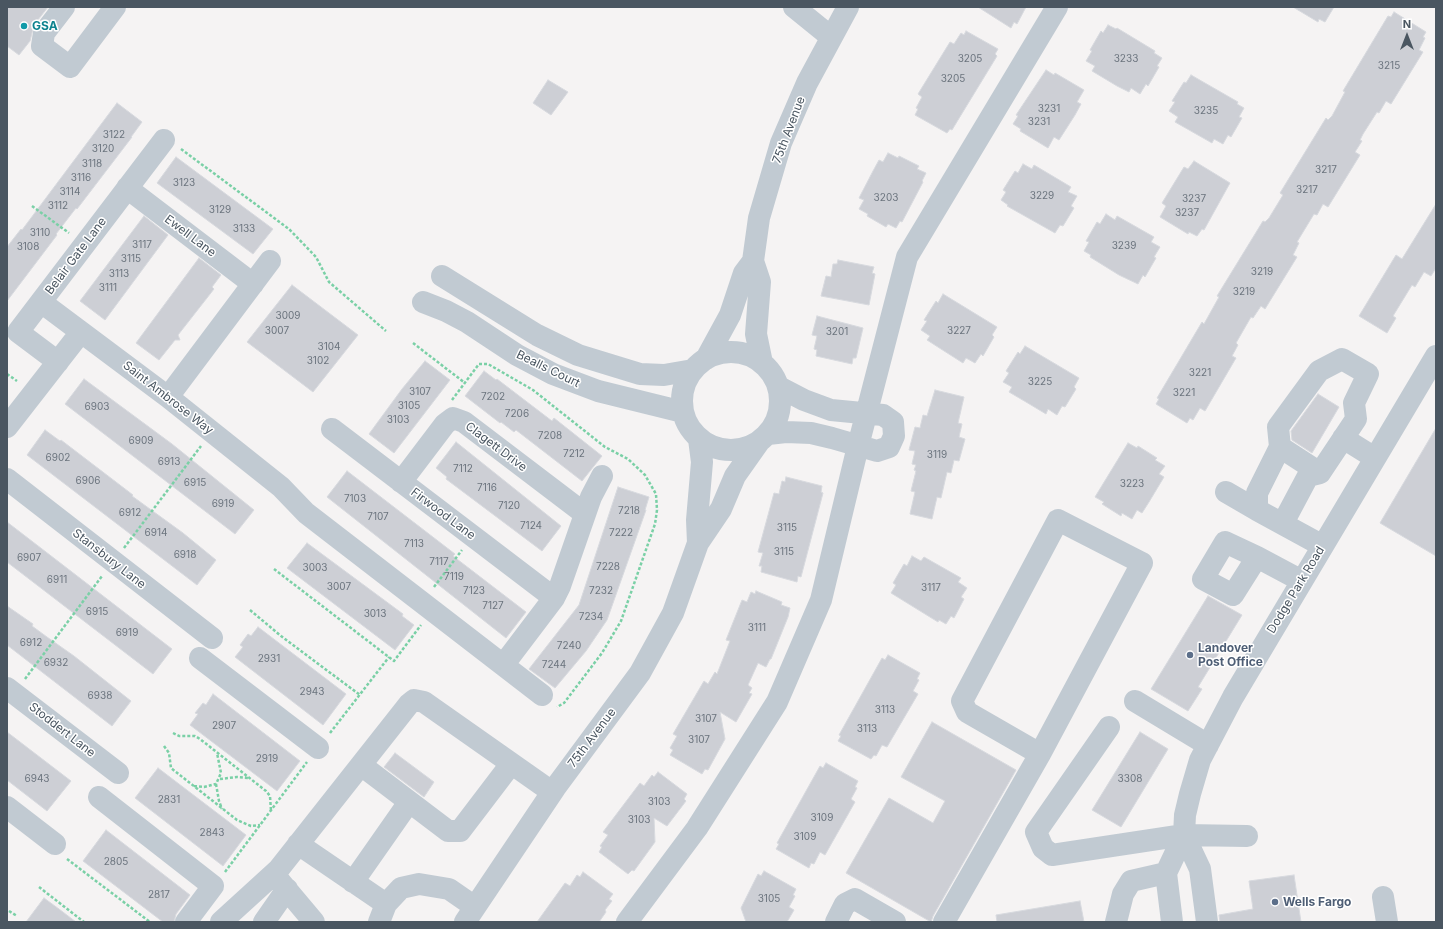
<!DOCTYPE html>
<html>
<head>
<meta charset="utf-8">
<style>
  body { margin:0 }
  #map { position:relative; width:1443px; height:929px; overflow:hidden; background:#f5f3f3; font-family:Inter,sans-serif }
  canvas { display:block }
  .frame { position:absolute; inset:0; border:8px solid #4a5661; pointer-events:none }
  .north { position:absolute; left:1387px; top:16px; width:40px; height:40px; -webkit-text-stroke:3px #fff; paint-order:stroke; rotate:0deg; font-size:11px; font-weight:700; line-height:16px; text-align:center; color:#4a5661 }
  .north::after { content:''; display:block; margin:auto; width:14px; height:18px; background:#4a5661; clip-path:polygon(50% 0,100% 100%,50% 72%,0 100%) }
</style>
</head>
<body>
<div id="map">
<canvas width="1443" height="929"></canvas>
<div class="frame"></div>
<div class="north">N</div>
</div>
<script>
const c = document.querySelector('canvas').getContext('2d');
c.lineJoin = 'round';
function fill(path, color) { c.fillStyle = color; c.fill(path, 'evenodd'); }
const shape = rows => new Path2D(rows.map(r => 'M' + r).join(''));
function strokePath(path, color, width, dash) { c.strokeStyle = color; c.lineWidth = width; c.lineCap = dash ? 'butt' : 'round'; c.setLineDash(dash || []); c.stroke(path); }
function label(font, color, halo, rows, align = 'center') {
  c.font = font + ' Inter,sans-serif'; c.lineWidth = 3; c.setLineDash([]); c.textBaseline = 'middle'; c.strokeStyle = halo; c.fillStyle = color; for (const [text, x, y, turn = 0] of rows) {
    c.save(); c.translate(x, y); c.rotate((+turn || 0) * Math.PI / 180); c.textAlign = isNaN(turn) ? turn : align; if (halo) c.strokeText(text, 0, 0); c.fillText(text, 0, 0); c.restore();
  }
}
const building = shape([
  [7,7,48,7,34,25,30,41,19,55,7,46,7,7],
  [978,7,1026,7,1017,24,1014,22,1011,28,978,7],
  [1293,7,1334,7,1325,22,1319,19,1318,22,1293,7],
  [1394,12,1426,32,1423,37,1425,38,1419,50,1423,52,1391,104,1386,101,1379,113,1377,112,1363,134,1360,140,1362,141,1355,152,1360,155,1328,207,1323,204,1317,215,1314,214,1297,242,1299,243,1293,255,1297,257,1265,309,1261,306,1253,318,1251,317,1236,343,1238,345,1232,356,1236,358,1205,411,1200,408,1193,420,1190,418,1187,423,1156,404,1159,399,1157,398,1202,322,1204,324,1219,297,1217,296,1263,221,1265,222,1269,218,1283,195,1280,193,1326,118,1328,120,1332,116,1345,92,1343,91,1388,16,1391,17,1394,12],
  [1108,25,1116,29,1117,28,1155,51,1154,53,1162,58,1157,66,1159,67,1148,86,1146,84,1140,94,1131,88,1129,92,1117,86,1092,71,1095,66,1086,61,1092,51,1090,50,1101,31,1103,33,1108,25],
  [966,31,998,49,995,54,997,56,958,120,952,130,950,129,947,133,915,115,918,109,916,108,922,97,918,94,950,42,954,44,961,33,964,35,966,31],
  [1046,70,1054,75,1055,73,1084,90,1077,102,1081,104,1075,115,1059,140,1054,137,1048,148,1020,131,1021,129,1013,124,1018,116,1016,115,1046,70],
  [1191,75,1238,102,1237,104,1244,108,1239,117,1242,118,1231,137,1228,135,1223,144,1214,139,1212,143,1175,122,1178,117,1169,111,1175,102,1172,101,1184,82,1186,83,1191,75],
  [548,80,568,92,551,115,533,103,548,80],
  [117,103,142,122,131,137,132,137,77,209,76,208,56,234,57,235,7,301,7,247,21,229,22,230,117,103],
  [888,153,898,158,899,156,919,166,917,169,926,173,922,181,923,182,902,222,900,221,896,228,888,224,886,227,867,216,868,214,859,209,864,200,859,198,873,171,879,160,883,162,888,153],
  [176,157,273,229,253,254,157,183,176,157],
  [1194,161,1230,183,1204,230,1202,229,1197,236,1189,232,1188,234,1160,217,1166,206,1162,203,1184,167,1188,169,1194,161],
  [1023,164,1032,169,1034,165,1071,187,1068,192,1077,196,1071,206,1074,208,1063,226,1060,225,1055,233,1007,206,1008,205,1001,200,1006,192,1003,190,1015,171,1018,173,1023,164],
  [1436,204,1436,268,1431,276,1424,272,1415,287,1412,285,1393,316,1396,318,1387,333,1359,316,1396,255,1402,259,1436,204],
  [1106,214,1115,220,1117,216,1154,237,1151,242,1160,247,1154,257,1156,258,1145,277,1143,275,1138,284,1119,275,1090,257,1091,255,1084,251,1089,242,1086,241,1097,222,1100,224,1106,214],
  [144,216,168,235,105,320,80,301,144,216],
  [199,258,221,275,212,287,214,289,178,335,180,340,175,340,159,360,136,343,199,258],
  [838,260,874,267,872,273,875,274,869,305,821,296,826,276,831,277,833,264,837,264,838,260],
  [292,285,358,335,313,392,247,342,292,285],
  [943,294,997,327,992,335,994,337,983,356,981,354,975,363,966,358,963,363,941,349,927,340,930,336,921,330,927,321,924,320,936,301,938,303,943,294],
  [817,316,863,328,856,358,853,358,852,364,816,356,817,350,814,349,817,336,812,335,817,316],
  [1025,346,1079,378,1074,387,1076,389,1065,407,1062,406,1057,415,1048,409,1046,414,1026,402,1009,392,1012,387,1003,382,1009,373,1006,371,1018,352,1020,354,1025,346],
  [425,361,450,380,394,453,369,434,402,389,425,361],
  [484,371,496,380,497,379,552,421,554,418,602,456,582,481,516,430,514,432,501,422,500,423,465,396,484,371],
  [84,379,172,444,254,510,235,534,65,404,84,379],
  [935,390,964,397,958,423,962,424,959,437,965,439,959,461,954,460,951,473,947,472,941,498,937,497,932,519,910,514,915,492,911,491,916,471,914,470,916,465,912,464,915,451,909,450,915,427,920,428,923,415,927,416,935,390],
  [1318,394,1339,407,1312,453,1292,440,1291,431,1318,394],
  [1436,428,1436,556,1380,523,1436,428],
  [45,430,60,441,61,440,133,495,132,496,183,533,216,560,197,585,27,455,45,430],
  [456,442,561,526,542,551,446,479,447,477,436,468,456,442],
  [1128,443,1137,448,1138,446,1157,458,1155,460,1165,466,1159,474,1164,477,1149,502,1142,513,1137,510,1132,519,1122,513,1121,516,1102,504,1104,502,1095,497,1128,443],
  [347,471,455,554,453,556,526,612,506,638,327,497,347,471],
  [786,477,822,486,821,492,823,493,801,577,798,576,797,582,761,572,762,566,759,566,763,553,758,552,774,493,779,494,782,481,785,482,786,477],
  [618,487,649,497,645,510,646,510,607,620,586,651,555,688,529,669,579,605,618,487],
  [7,522,172,649,153,674,7,562,7,522],
  [307,543,403,614,402,616,414,625,395,650,287,568,307,543],
  [912,556,921,561,924,557,961,578,958,582,967,588,961,597,964,599,954,618,951,616,946,624,939,620,938,622,891,593,896,585,893,583,904,564,907,566,912,556],
  [756,591,782,602,781,605,790,608,788,617,771,659,770,659,766,667,758,663,748,685,752,688,749,693,752,694,736,722,720,712,725,739,708,770,705,769,702,774,670,755,673,750,670,748,677,736,673,734,704,681,708,684,715,672,717,674,730,641,726,640,742,600,747,602,751,592,755,594,756,591],
  [1208,596,1242,615,1198,687,1202,689,1188,711,1151,689,1208,596],
  [7,606,33,624,32,626,47,637,74,656,131,701,112,726,7,645,7,606],
  [258,627,346,694,323,725,235,657,243,647,240,645,248,634,251,636,258,627],
  [888,655,920,673,917,679,919,680,913,691,918,694,887,747,882,745,876,756,874,755,871,759,838,741,841,736,839,735,882,658,885,660,888,655],
  [213,694,300,761,277,791,190,725,198,714,195,713,203,703,206,705,213,694],
  [932,722,1016,770,933,916,931,922,846,873,889,798,933,823,945,801,901,777,932,722],
  [7,732,71,781,47,811,7,780,7,732],
  [1140,732,1168,749,1121,827,1092,810,1140,732],
  [395,753,434,782,424,797,384,767,395,753],
  [826,763,858,781,855,787,857,788,851,799,855,802,825,855,820,852,814,864,811,863,809,868,776,849,779,844,777,843,820,766,823,768,826,763],
  [158,768,246,835,223,866,135,798,158,768],
  [658,772,687,794,684,799,686,801,667,826,654,818,655,842,634,871,632,870,628,874,599,852,602,847,600,846,608,835,603,832,640,783,644,786,652,775,654,777,658,772],
  [106,830,190,895,176,914,174,922,163,922,83,861,106,830],
  [764,871,796,889,793,895,795,896,789,907,794,910,787,922,746,922,741,908,758,874,761,876,764,871],
  [583,872,613,894,609,899,612,901,605,910,606,912,599,922,537,922,565,883,570,886,577,875,580,877,583,872],
  [1294,875,1301,922,1220,922,1219,915,1253,909,1249,881,1294,875],
  [44,898,59,909,76,922,26,922,44,898],
  [1080,901,1084,922,997,922,996,915,1080,901]
]);
const path = shape([
  [181,149,289,229,316,257,329,282,386,331],
  [32,206,69,233],
  [413,343,465,383],
  [7,374,17,381],
  [452,400,479,364,488,364,533,390,605,447,628,459,645,475,656,494,657,510,655,524,621,621,602,653,564,703,557,707],
  [124,548,201,446],
  [274,569,394,661,421,625],
  [434,587,462,550],
  [250,610,281,636,360,695],
  [25,679,102,576],
  [173,733,179,736,195,736,200,739,266,791,270,796,271,811],
  [330,733,389,657],
  [164,746,169,753,171,768,176,772,237,820,251,826,260,825],
  [220,779,237,777,249,778],
  [216,784,219,801,222,809],
  [194,786,204,787,216,784,221,773,217,753],
  [67,859,150,922],
  [225,872,307,762],
  [39,887,84,922],
  [9,911,17,916]
]);
const minor = shape([
  [64,7,44,33,42,46,70,67,115,7],
  [794,7,831,37],
  [127,188,253,284],
  [442,276,537,335,578,355,640,374,664,375,693,370],
  [41,302,168,397,281,487,306,513,542,695],
  [423,302,446,311,467,322,517,355,553,374,598,391,683,412],
  '682 401a49 49 0 1 1 98 0a49 49 0 1 1-98 0Z',
  [706,359,730,315,744,273,753,261],
  [58,362,18,332,164,140],
  [762,363,756,334,760,282,753,261,759,218,781,143,807,83,848,7],
  [168,397,270,261],
  [7,427,81,332],
  [332,429,554,598],
  [768,434,786,432,811,433,832,438,877,451,889,447,894,436,893,422,883,415,831,410,804,400,779,387],
  [1343,438,1375,458],
  [1280,447,1320,473],
  [7,479,212,638],
  [401,482,445,424,453,418,464,422,585,514],
  [1226,492,1257,510],
  [1283,523,1308,476,1320,473,1356,419,1354,403,1368,374,1342,359,1319,371,1278,427,1280,447,1257,493,1257,510,1323,546],
  [698,543,697,520,702,462,699,439],
  [1257,557,1233,595,1203,579,1225,542,1257,557,1302,581],
  [200,658,318,748],
  [504,664,554,598,560,586,591,497,602,476],
  [7,688,118,773],
  [1135,701,1208,745],
  [1109,727,1036,832,1043,848,1052,855,1184,835,1247,836],
  [361,765,448,831,460,831,511,764],
  [99,797,213,886,186,922],
  [7,807,55,844],
  [1184,835,1200,869,1207,922],
  [298,844,386,904],
  [353,882,409,802],
  [1383,897,1387,922],
  [221,922,278,870],
  [264,922,287,889],
  [314,922,277,878,278,870,409,704,414,700,424,702,552,792],
  [379,922,386,904,401,888,419,884,449,889,475,907],
  [465,922,555,788,640,673,673,613,698,543,721,509,735,476,759,442],
  [627,922,697,828,777,702,821,600,858,446,907,257,1057,7],
  [836,922,845,904,855,899,895,922],
  [944,922,1040,754,1142,563,1058,520,962,701,967,712,1040,754],
  [1116,922,1123,894,1131,881,1166,873],
  [1172,922,1166,873,1184,835,1185,815,1190,794,1200,760,1233,697,1436,356]
]);
const markers = [
  [24,26,4,"#0f9aa8"],
  [1190,655,4,"#5c6f8a"],
  [1275,902,4,"#5c6f8a"]
];
const numberNames = [
  ["3205",970,59],
  ["3233",1126,59],
  ["3215",1389,66],
  ["3205",953,79],
  ["3231",1049,109],
  ["3235",1206,111],
  ["3231",1039,122],
  ["3122",114,135],
  ["3120",103,149],
  ["3118",92,164],
  ["3217",1326,170],
  ["3116",81,178],
  ["3123",184,183],
  ["3217",1307,190],
  ["3114",70,192],
  ["3229",1042,196],
  ["3203",886,198],
  ["3237",1194,199],
  ["3112",58,206],
  ["3129",220,210],
  ["3237",1187,213],
  ["3133",244,229],
  ["3110",40,233],
  ["3117",142,245],
  ["3239",1124,246],
  ["3108",28,247],
  ["3115",131,259],
  ["3219",1262,272],
  ["3113",119,274],
  ["3111",108,288],
  ["3219",1244,292],
  ["3009",288,316],
  ["3007",277,331],
  ["3227",959,331],
  ["3201",837,332],
  ["3104",329,347],
  ["3102",318,361],
  ["3221",1200,373],
  ["3225",1040,382],
  ["3107",420,392],
  ["3221",1184,393],
  ["7202",493,397],
  ["3105",409,406],
  ["6903",97,407],
  ["7206",517,414],
  ["3103",398,420],
  ["7208",550,436],
  ["6909",141,441],
  ["7212",574,454],
  ["3119",937,455],
  ["6902",58,458],
  ["6913",169,462],
  ["7112",463,469],
  ["6906",88,481],
  ["6915",195,483],
  ["3223",1132,484],
  ["7116",487,488],
  ["7103",355,499],
  ["6919",223,504],
  ["7120",509,506],
  ["7218",629,511],
  ["6912",130,513],
  ["7107",378,517],
  ["7124",531,526],
  ["3115",787,528],
  ["6914",156,533],
  ["7222",621,533],
  ["7113",414,544],
  ["3115",784,552],
  ["6918",185,555],
  ["6907",29,558],
  ["7117",439,562],
  ["7228",608,567],
  ["3003",315,568],
  ["7119",454,577],
  ["6911",57,580],
  ["3007",339,587],
  ["3117",931,588],
  ["7123",474,591],
  ["7232",601,591],
  ["7127",493,606],
  ["6915",97,612],
  ["3013",375,614],
  ["7234",591,617],
  ["3111",757,628],
  ["6919",127,633],
  ["6912",31,643],
  ["7240",569,646],
  ["2931",269,659],
  ["6932",56,663],
  ["7244",554,665],
  ["2943",312,692],
  ["6938",100,696],
  ["3113",885,710],
  ["3107",706,719],
  ["2907",224,726],
  ["3113",867,729],
  ["3107",699,740],
  ["2919",267,759],
  ["6943",37,779],
  ["3308",1130,779],
  ["2831",169,800],
  ["3103",659,802],
  ["3109",822,818],
  ["3103",639,820],
  ["2843",212,833],
  ["3109",805,837],
  ["2805",116,862],
  ["2817",159,895],
  ["3105",769,899]
];
const cultureNames = [
  ["GSA",32,26]
];
const streetNames = [
  ["75th Avenue",789,130,-69],
  ["Ewell Lane",190,236,37],
  ["Belair Gate Lane",76,256,-53],
  ["Bealls Court",548,369,26],
  ["Saint Ambrose Way",168,398,38],
  ["Clagett Drive",496,447,37],
  ["Firwood Lane",443,514,37],
  ["Stansbury Lane",109,559,38],
  ["Dodge Park Road",1296,590,-59],
  ["Stoddert Lane",62,730,38],
  ["75th Avenue",592,738,-53]
];
const serviceNames = [
  ["Landover",1198,648],
  ["Post Office",1198,662],
  ["Wells Fargo",1283,902]
];
fill(building, '#cdcfd5');
strokePath(building, '#d7d9de', 1);
strokePath(path, '#7ad0a6', 2.5, [3, 2]);
strokePath(minor, '#c1cad2', 22);
for (const [x, y, r, color] of markers) { const dot = new Path2D(); dot.arc(x, y, r, 0, 2 * Math.PI); c.fillStyle = color; c.fill(dot); strokePath(dot, '#fff', 1.5); }
label('10px', '#6b747e', null, numberNames);
label('bold 12px', '#0d838f', '#fff', cultureNames, 'left');
label('12px', '#4a5661', '#fff', streetNames);
label('bold 12px', '#4e5e75', '#fff', serviceNames, 'left');
</script>
</body>
</html>
